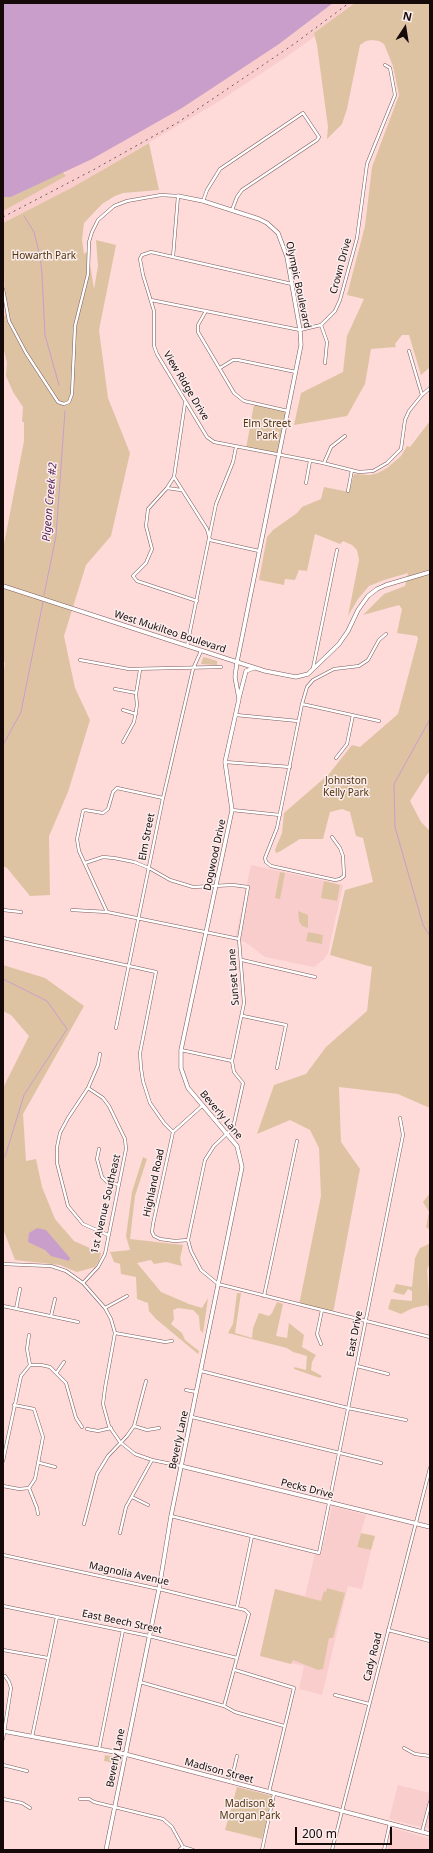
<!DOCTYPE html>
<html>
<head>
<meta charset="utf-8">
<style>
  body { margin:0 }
  #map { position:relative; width:433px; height:1853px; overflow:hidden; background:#fedad9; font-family:"Noto Sans",sans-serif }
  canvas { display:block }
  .frame { position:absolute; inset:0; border:4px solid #15090a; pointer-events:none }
  .north { position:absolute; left:385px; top:8px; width:40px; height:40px; -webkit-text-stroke:3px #fceded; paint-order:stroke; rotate:12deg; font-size:11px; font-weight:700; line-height:16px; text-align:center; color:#15090a }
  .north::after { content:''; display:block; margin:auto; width:14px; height:18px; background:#15090a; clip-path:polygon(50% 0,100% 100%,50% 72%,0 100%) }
  .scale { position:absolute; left:295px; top:1827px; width:97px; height:18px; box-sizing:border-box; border:2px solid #15090a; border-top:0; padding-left:5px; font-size:12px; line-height:14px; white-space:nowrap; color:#15090a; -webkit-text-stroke:3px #fceded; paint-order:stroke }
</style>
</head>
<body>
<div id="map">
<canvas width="433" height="1853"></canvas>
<div class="frame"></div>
<div class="north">N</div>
<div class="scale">200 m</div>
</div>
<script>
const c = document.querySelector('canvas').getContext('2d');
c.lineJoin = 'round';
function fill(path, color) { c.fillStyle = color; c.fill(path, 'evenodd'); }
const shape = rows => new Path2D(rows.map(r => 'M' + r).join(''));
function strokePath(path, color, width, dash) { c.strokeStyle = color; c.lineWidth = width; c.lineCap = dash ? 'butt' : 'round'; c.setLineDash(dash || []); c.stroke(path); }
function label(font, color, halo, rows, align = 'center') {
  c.font = font + ' "Noto Sans",sans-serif'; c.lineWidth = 3; c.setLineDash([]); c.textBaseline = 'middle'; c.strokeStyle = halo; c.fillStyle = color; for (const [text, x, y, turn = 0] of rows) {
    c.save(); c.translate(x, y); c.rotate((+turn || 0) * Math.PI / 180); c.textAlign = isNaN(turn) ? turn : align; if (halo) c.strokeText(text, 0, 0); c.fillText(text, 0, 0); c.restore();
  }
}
const built = shape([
  [326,3,362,3,286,57,218,102,73,187,3,223,3,208,66,174,64,169],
  [251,865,343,885,328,953,324,959,314,967,265,957,245,942,235,940],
  [332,1506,366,1515,357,1546,371,1550,362,1589,348,1586,322,1695,299,1689,304,1666,260,1656,275,1589,305,1596,315,1554,321,1555],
  [398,1785,430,1793,430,1829,389,1819],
  [393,1828,430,1839,430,1850,387,1850]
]);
const green = shape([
  [355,3,430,3,430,367,421,375,409,335,402,335,395,344,396,347,371,349,365,384,347,416,294,425,301,393,343,372,347,336,364,299,347,295,365,226,372,167,399,95,393,66,384,44,379,41,372,40,366,41,360,45,347,109,342,124,327,139,328,127,317,45,314,33],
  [149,143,159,190,123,193,115,196,102,204,84,223,82,240,84,254,88,251,94,289,98,266,96,240,116,245,99,330,108,398,130,453,111,536,86,565,64,636,75,688,90,720,68,792,49,836,50,895,30,896,7,868,3,866,3,676,5,663,3,660,3,549,24,441,24,422,22,422,23,407,13,392,6,376,7,363,3,346,3,312,5,317,3,223,73,187],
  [63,172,66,176,3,211,3,197,11,197],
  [254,404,288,411,280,455,246,449],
  [430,421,430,773,428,773,410,801,421,822,430,831,430,1108,398,1094,339,1087,341,1142,360,1169,333,1313,299,1305,321,1196,319,1148,310,1130,290,1120,257,1134,274,1085,306,1074,326,1047,367,1011,372,967,330,955,345,890,373,882,363,838,356,836,350,812,342,809,330,812,323,839,300,839,279,852,276,853,275,850,282,833,284,813,329,774,352,745,360,747,398,714,418,639,417,636,397,633,402,609,399,605,363,615,384,594,405,586,408,573,384,580,369,586,358,599,348,616,359,560,357,550,352,545,343,541,340,544,315,534,307,571,299,570,295,580,285,579,284,585,259,580,267,537,273,530,297,513,302,507,321,499,324,487,349,492,354,474,370,475,378,473,387,468,401,456,407,446,410,447],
  [204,657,217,661,217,665,201,664,203,658],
  [280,872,285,873,280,899,275,898],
  [324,881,340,885,337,901,321,898],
  [298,911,308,915,308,928,302,926,299,921],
  [308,932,323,935,322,944,306,941],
  [3,965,45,978,84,1006,23,1114,26,1161,36,1159,42,1187,55,1219,74,1241,101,1253,99,1261,95,1267,77,1272,60,1265,15,1260,3,1229,3,1088,29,1036,11,1015,3,1011],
  [143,1157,147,1159,135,1196,130,1239,183,1245,180,1259,182,1266,166,1262,154,1264,151,1260,137,1263,161,1292,189,1304,202,1308,208,1298,203,1333,200,1330,199,1316,193,1310,178,1308,173,1310,174,1319,171,1324,182,1333,185,1340,199,1351,198,1354,156,1319,149,1311,148,1303,137,1299,136,1277,121,1274,120,1264,114,1262,110,1252,130,1250,126,1236,132,1192],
  [430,1193,430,1230,426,1227,429,1212,423,1202],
  [430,1239,430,1262,427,1270,430,1309,427,1305,413,1308,401,1314,388,1309,391,1299,412,1301,412,1291,408,1289,404,1295,393,1292,396,1284,412,1287,415,1258,420,1248,429,1244],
  [237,1293,241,1293,235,1333,252,1338,253,1328,259,1313,269,1316,272,1313,277,1302,283,1304,276,1336,287,1338,289,1323,304,1335,302,1347,316,1355,312,1362,311,1370,322,1376,320,1378,294,1369,294,1367,306,1370,307,1356,293,1352,287,1348,228,1333,233,1324],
  [361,1533,375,1536,371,1550,357,1547],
  [327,1588,345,1593,333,1638,329,1638,323,1669,318,1670,293,1660,291,1664,260,1656,275,1589,321,1601,324,1591,326,1592],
  [105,1755,120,1758,119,1764,104,1761],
  [237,1787,273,1796,262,1839,225,1830]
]);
const water = shape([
  [3,3,333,3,279,44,182,108,92,159,11,197,3,197],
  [37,1228,46,1230,70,1258,69,1261,51,1256,45,1250,28,1242,29,1233]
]);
const stream = shape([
  [24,216,34,232,40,256,42,274,45,335,59,385],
  [44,595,56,536,65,411],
  [430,719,394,784,395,827,423,925,430,936],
  [3,745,21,712,43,602],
  [3,979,47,1001,67,1029,24,1095,5,1157]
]);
const street = shape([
  [203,201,207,190,220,169,303,113,319,137,317,140,242,190,237,197,232,210],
  [292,284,151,252,142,255,140,259,143,275,154,311,154,346,157,354,207,437,214,442,323,463,359,472,373,471,387,463,401,449,405,420,409,411,422,395,430,388],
  [3,289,9,321,26,353,58,402,64,404,69,402,72,394,75,326,88,274,89,242,92,232,98,220,114,206,127,201,161,195,178,196,173,257],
  [151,300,300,330,321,325,335,311,340,300,357,238,367,164,395,95,390,68,385,65],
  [206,311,198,325,198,332,234,393,244,401,288,411],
  [321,325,327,342,325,363],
  [409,351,422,395],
  [220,368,233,360,238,360,296,372],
  [185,403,174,477,167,488,148,509,146,526,152,549,146,563,133,576,137,581,197,601],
  [324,463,331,447,345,436],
  [174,477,207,529,210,540,259,551],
  [306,483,310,461],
  [167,488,181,490],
  [348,491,352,470],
  [187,646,216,504,233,462,236,447],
  [80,660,129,669,221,667],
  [313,668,337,550],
  [115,689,136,693],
  [302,704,379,721],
  [123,710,136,714],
  [236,715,298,721],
  [123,742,134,722,137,705,136,694,140,670],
  [336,758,347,744,353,715],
  [225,762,290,767],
  [232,810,280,815],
  [332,837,340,848,343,856,344,876,340,879,335,880,271,866,266,862,265,858,277,828,302,704,307,687,313,680,334,669,359,666,368,660,379,640,386,634],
  [85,863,103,857,114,858,134,862,149,868,170,880,193,887,233,885,248,887,239,939,244,1003,232,1061,234,1072,243,1083,233,1128,214,1146,205,1160,188,1240],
  [3,910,21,912],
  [72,910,107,912,239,939],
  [107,912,79,851,77,839,83,811,85,810,103,813,108,809,113,792,117,788,163,798],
  [3,938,156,972,140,1053,141,1068,143,1081,150,1103,164,1123,173,1132],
  [242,960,315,977],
  [243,1016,286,1025,277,1068],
  [116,1028,163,798,193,669,201,651],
  [181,1050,232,1061],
  [100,1054,98,1065,88,1088,68,1118,60,1133,57,1147,57,1163,68,1206,83,1224,108,1235],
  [203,1105,173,1132,153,1224,152,1232,154,1236,160,1239,175,1241,188,1240,191,1251,201,1270,218,1284,430,1337],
  [99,1149,97,1159,102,1177,107,1182,119,1185],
  [3,1264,51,1266,66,1271,83,1283,105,1308,111,1319,115,1333,105,1388,103,1404,109,1426,120,1442,135,1454,152,1460,181,1466],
  [83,1283,98,1267,105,1254,126,1149,125,1139,109,1106,103,1098,88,1088],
  [264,1296,297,1141],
  [3,1306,78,1322],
  [105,1308,127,1296],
  [16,1309,20,1289],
  [51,1316,55,1299],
  [115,1333,165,1342,172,1341],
  [29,1335,27,1349,30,1365],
  [321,1344,317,1334,322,1310],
  [30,1365,41,1365,50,1367,66,1383,76,1418,82,1427],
  [357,1366,388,1374],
  [201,1371,348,1408,406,1420],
  [57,1372,64,1362],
  [186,1390,196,1392],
  [14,1405,34,1409,43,1437,35,1479,29,1488],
  [192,1417,381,1463],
  [134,1426,147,1430,159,1428],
  [87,1429,98,1431,111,1428],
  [3,1461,21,1376,30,1365],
  [40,1463,55,1467],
  [3,1486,19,1489,29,1488],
  [29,1488,37,1508,38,1514],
  [132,1497,148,1505],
  [171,1516,319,1553,403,1135,400,1118],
  [84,1524,97,1474,108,1456,127,1436,134,1426,146,1381],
  [120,1533,126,1507,152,1460],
  [3,1555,159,1589,245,1610,249,1614,224,1706],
  [3,1606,149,1636,237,1658],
  [237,1607,252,1536],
  [388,1630,430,1641],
  [3,1650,48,1658],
  [235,1670,294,1688,269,1792],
  [140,1682,224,1706,235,1712,284,1726],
  [335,1695,369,1704],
  [32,1737,57,1617],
  [3,1739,11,1688,9,1682,5,1676],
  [404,1748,415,1754,430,1756],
  [99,1749,123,1630],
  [3,1765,27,1771],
  [231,1782,237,1756],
  [3,1799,22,1803,30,1808],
  [80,1799,89,1799,94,1802,163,1819,172,1827,183,1847],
  [422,1832,430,1802],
  [183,1847,193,1850],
  [179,1850,183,1847],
  [262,1850,274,1794],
  [332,1850,430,1468],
  [384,1850,390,1823]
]);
const secondary = shape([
  [3,586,237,662,265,671,296,677,308,674,339,644,348,631,358,610,368,596,377,589,386,585,430,572],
  [239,698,246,671,254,668],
  [181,1466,430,1527],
  [3,1731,125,1754,430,1834],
  [106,1850,159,1589,171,1516,242,1167,237,1146,188,1088,181,1068,181,1050,232,810,225,762,239,699,235,677,237,662,301,345,300,330,287,257,278,233,267,223,259,219,203,201,178,196]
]);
const rail = shape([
  [3,217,93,170,177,123,294,44,349,3]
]);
const parkNames = [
  ["Howarth Park",44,256],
  ["Elm Street",267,424],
  ["Park",267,436],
  ["Johnston",346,781],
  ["Kelly Park",346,793],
  ["Madison &",250,1804],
  ["Morgan Park",250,1816]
];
const streetNames = [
  ["Crown Drive",341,266,-75],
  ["Olympic Boulevard",298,285,78],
  ["View Ridge Drive",186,386,59],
  ["West Mukilteo Boulevard",170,632,18],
  ["Elm Street",147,837,-79],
  ["Dogwood Drive",215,855,-78],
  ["Sunset Lane",234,977,-94],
  ["Beverly Lane",221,1115,50],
  ["Highland Road",154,1183,-78],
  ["1st Avenue Southeast",106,1204,-77],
  ["East Drive",355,1334,-79],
  ["Beverly Lane",179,1440,-78],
  ["Pecks Drive",307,1489,14],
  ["Magnolia Avenue",129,1574,12],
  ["East Beech Street",122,1622,12],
  ["Cady Road",373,1657,-76],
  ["Beverly Lane",116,1758,-79],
  ["Madison Street",219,1771,15]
];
const waterNames = [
  ["Pigeon Creek #2",50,502,-85]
];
fill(built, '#f9cdcc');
fill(green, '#dec3a3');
fill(water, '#c99eca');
strokePath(stream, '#c99eca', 1);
strokePath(street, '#7a5b5b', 3.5);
strokePath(secondary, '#7a5b5b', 4.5);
strokePath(street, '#fff', 2.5);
strokePath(secondary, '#fff', 3.5);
strokePath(rail, '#715b5b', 1, [2, 4]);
label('10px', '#4e330c', '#fceded', parkNames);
label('10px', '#15090a', '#fceded', streetNames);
label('italic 11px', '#511e54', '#fceded', waterNames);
</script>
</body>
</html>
